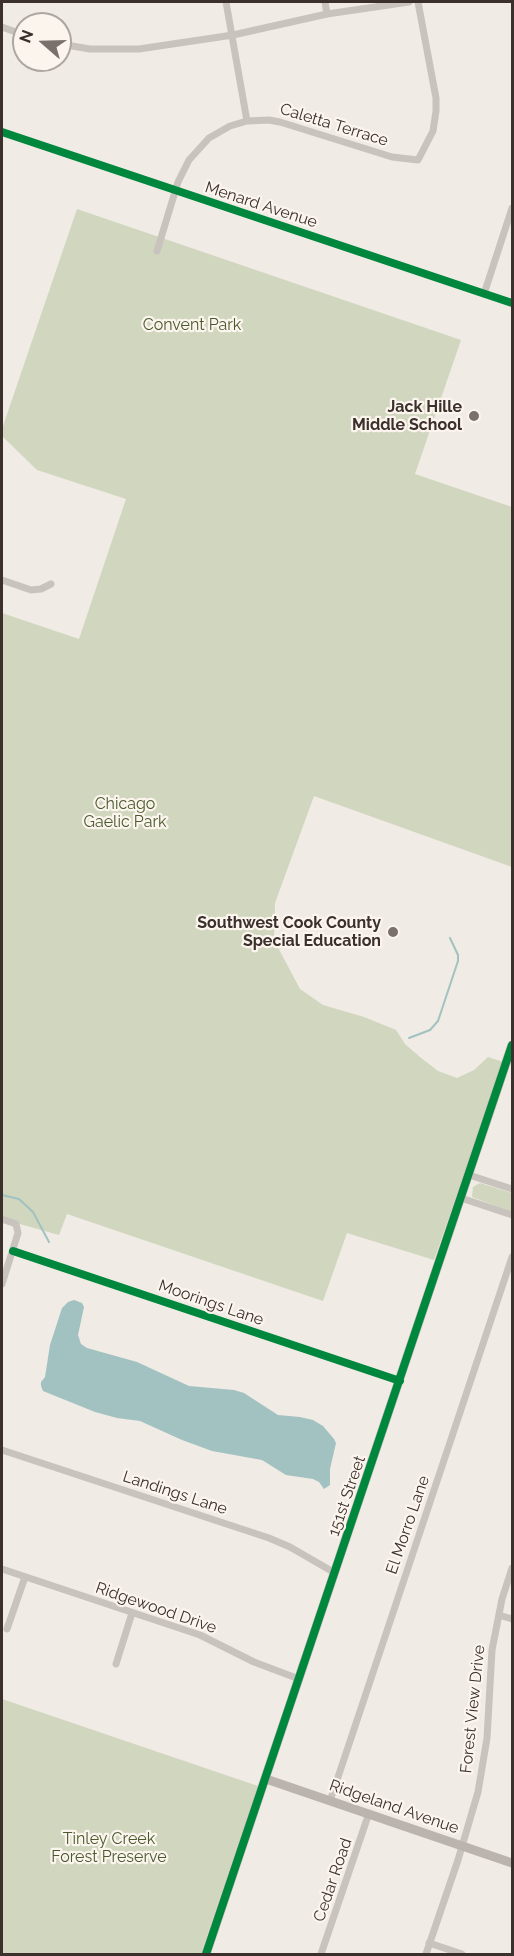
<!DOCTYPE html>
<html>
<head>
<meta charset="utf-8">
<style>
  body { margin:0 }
  #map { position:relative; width:514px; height:1956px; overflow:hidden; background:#f0ebe5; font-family:Raleway,sans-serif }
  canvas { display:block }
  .frame { position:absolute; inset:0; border:3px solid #3b302b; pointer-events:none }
  .north { position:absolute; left:12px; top:12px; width:60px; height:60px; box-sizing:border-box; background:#fbf5ee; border:2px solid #aea6a0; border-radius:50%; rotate:290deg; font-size:16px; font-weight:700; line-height:24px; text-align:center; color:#3b302b }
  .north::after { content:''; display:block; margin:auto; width:21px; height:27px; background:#7a716c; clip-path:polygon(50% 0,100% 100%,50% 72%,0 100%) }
</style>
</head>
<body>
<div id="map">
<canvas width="514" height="1956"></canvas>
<div class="frame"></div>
<div class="north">N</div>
</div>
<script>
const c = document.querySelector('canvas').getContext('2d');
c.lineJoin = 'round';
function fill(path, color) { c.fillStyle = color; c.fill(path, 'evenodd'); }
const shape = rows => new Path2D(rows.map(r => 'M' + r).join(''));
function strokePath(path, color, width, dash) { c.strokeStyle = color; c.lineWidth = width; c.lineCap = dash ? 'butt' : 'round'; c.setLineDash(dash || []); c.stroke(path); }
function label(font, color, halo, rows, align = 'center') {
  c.font = font + ' Raleway,sans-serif'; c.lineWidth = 4.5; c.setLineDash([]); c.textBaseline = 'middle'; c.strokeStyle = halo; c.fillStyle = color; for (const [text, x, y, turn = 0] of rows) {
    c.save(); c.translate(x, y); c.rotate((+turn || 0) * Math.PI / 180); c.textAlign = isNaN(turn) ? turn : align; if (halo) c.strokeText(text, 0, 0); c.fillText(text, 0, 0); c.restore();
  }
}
const green = shape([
  [77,209,461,340,415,474,512,507,512,867,314,796,275,903,274,940,300,989,323,1005,364,1017,396,1030,405,1044,420,1057,438,1071,457,1078,474,1070,488,1057,503,1062,434,1260,347,1233,323,1301,67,1214,59,1235,2,1219,2,613,79,639,126,499,37,470,2,436,2,429],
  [480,1183,512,1193,512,1212,472,1197,473,1187],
  [2,1699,258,1786,201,1954,2,1954]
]);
const water = shape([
  [74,1300,82,1303,84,1307,78,1335,81,1344,87,1348,137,1362,189,1386,234,1390,244,1393,278,1415,300,1417,313,1420,323,1426,334,1439,336,1443,330,1469,330,1485,324,1489,319,1482,313,1479,286,1475,262,1460,212,1451,182,1440,140,1421,117,1418,95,1412,43,1391,41,1386,41,1382,45,1377,50,1345,62,1308,68,1302]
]);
const stream = shape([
  [409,1038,430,1030,438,1021,458,961,458,955,450,938],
  [2,1195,19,1199,33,1212,49,1242]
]);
const street = shape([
  [226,2,247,121],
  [325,2,327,14],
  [2,27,24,35],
  [60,44,90,49,139,49,233,35,327,14,409,2],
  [2,132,512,303],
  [157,251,178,182,189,160,209,138,230,126,247,121,269,120,280,122,392,157,418,160,433,131,436,111,436,98,418,2],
  [484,294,512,208],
  [2,580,31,590,41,589,51,584],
  [469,1175,512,1189],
  [461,1198,512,1215],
  [2,1219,16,1224,18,1233,2,1284],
  [13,1251,400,1381],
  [2,1450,269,1538,290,1547,335,1573],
  [2,1569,200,1635,254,1662,299,1679],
  [499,1615,512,1619],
  [7,1629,25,1577],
  [116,1664,132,1613],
  [330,1801,512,1257],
  [429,1943,462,1954],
  [321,1954,369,1813],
  [426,1954,458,1860,478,1792,487,1738,492,1650,502,1599,512,1568]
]);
const secondary = shape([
  [266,1779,512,1863],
  [206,1954,512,1045]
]);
const cycleway = shape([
  [2,132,512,303],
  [13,1251,400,1381],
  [206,1954,512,1045]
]);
const markers = [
  [474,416,6,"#7a716c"],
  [393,932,6,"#7a716c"]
];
const streetNames = [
  ["Caletta Terrace",334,125,17],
  ["Menard Avenue",261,205,18],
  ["Moorings Lane",211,1303,19],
  ["Landings Lane",175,1493,18],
  ["151st Street",347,1496,-71],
  ["El Morro Lane",408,1525,-71],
  ["Ridgewood Drive",156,1608,19],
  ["Forest View Drive",473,1709,-84],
  ["Ridgeland Avenue",394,1807,19],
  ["Cedar Road",333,1880,-71]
];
const parkNames = [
  ["Convent Park",192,325],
  ["Chicago",125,804],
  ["Gaelic Park",125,822],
  ["Tinley Creek",109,1839],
  ["Forest Preserve",109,1857]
];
const poiNames = [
  ["Jack Hille",462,407],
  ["Middle School",462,425],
  ["Southwest Cook County",381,923],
  ["Special Education",381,941]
];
fill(green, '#d1d6bf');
fill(water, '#a1c2c1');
strokePath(stream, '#a1c2c1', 2);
strokePath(street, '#c9c3be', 7);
strokePath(secondary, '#bab3ae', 9);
strokePath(cycleway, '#00873e', 8);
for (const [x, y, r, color] of markers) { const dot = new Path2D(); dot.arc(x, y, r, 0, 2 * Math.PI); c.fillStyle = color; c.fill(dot); strokePath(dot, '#fbf5ee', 2); }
label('16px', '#3b302b', '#fbf5ee', streetNames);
label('16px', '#4a5a2e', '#fbf5ee', parkNames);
label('bold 16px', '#3b302b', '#fbf5ee', poiNames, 'right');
</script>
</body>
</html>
